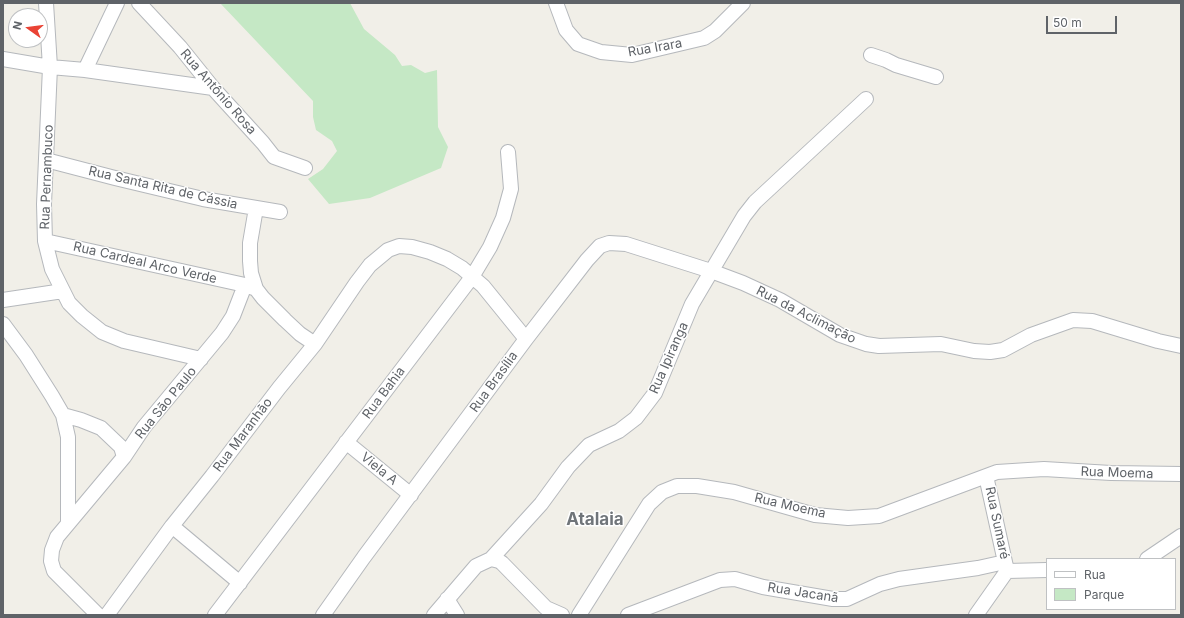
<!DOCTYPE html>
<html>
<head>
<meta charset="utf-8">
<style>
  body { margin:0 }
  #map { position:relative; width:1184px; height:618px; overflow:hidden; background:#f1efe8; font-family:Inter,sans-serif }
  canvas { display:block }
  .frame { position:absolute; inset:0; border:4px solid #5f6368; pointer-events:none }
  .legend { position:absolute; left:1046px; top:558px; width:130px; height:52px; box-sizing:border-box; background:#fff; border:1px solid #bfc1c3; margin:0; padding:5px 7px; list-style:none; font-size:12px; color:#5f6368 }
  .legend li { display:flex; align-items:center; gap:8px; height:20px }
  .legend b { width:20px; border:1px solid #bfc1c3 }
  .north { position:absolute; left:8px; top:8px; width:40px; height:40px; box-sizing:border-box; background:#fff; border:1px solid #bfc1c3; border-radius:50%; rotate:284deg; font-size:11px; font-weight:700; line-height:16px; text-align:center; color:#5f6368 }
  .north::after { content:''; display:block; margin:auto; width:14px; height:18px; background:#ea4335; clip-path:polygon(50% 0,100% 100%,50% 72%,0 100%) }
  .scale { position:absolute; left:1046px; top:16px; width:71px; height:18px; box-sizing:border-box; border:2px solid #5f6368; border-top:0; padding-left:5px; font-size:12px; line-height:14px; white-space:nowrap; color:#5f6368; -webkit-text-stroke:3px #fff; paint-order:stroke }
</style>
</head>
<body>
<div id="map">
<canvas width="1184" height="618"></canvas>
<div class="frame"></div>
<ul class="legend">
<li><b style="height:5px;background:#fff"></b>Rua</li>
<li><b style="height:11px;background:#c5e8c5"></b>Parque</li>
</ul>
<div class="north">N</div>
<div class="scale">50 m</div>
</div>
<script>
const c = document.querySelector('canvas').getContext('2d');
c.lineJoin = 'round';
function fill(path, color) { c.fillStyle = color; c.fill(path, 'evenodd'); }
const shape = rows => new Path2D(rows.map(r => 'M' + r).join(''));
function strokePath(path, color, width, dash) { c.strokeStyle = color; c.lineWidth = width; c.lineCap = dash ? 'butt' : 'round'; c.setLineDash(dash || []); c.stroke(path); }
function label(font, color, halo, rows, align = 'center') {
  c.font = font + ' Inter,sans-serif'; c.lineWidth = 3; c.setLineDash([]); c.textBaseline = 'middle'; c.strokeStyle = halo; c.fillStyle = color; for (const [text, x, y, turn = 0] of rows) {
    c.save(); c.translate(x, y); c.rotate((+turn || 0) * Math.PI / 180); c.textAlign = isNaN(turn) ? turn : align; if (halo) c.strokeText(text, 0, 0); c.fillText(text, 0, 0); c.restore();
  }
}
const green = shape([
  [220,3,350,3,364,29,395,55,402,66,411,65,425,73,437,70,438,127,448,147,441,168,370,198,329,204,308,179,323,169,337,151,332,141,316,130,313,117,313,101]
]);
const minor = shape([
  [46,3,50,67,44,204,45,241,52,269,69,303,82,316,102,332,124,341,201,359],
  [139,3,180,47,213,88,263,143,274,157,305,168],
  [556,3,566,30,578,44,601,52,632,55,704,38,715,31,743,3],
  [871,55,886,60,896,65,936,77],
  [3,59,50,67,85,70,213,88],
  [85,70,117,3],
  [46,160,115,178,203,199,280,212],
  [256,208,250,243,250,261,251,273,256,289,263,298,285,320,300,334,315,344],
  [45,241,245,285],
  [3,300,63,291],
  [3,324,26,355,52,396,63,415,68,437,68,523],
  [63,415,81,420,101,428,121,447,124,457],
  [346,442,411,495],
  [986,476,1007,571],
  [172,526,240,583],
  [491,559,499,561,502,563,546,608,562,615],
  [1147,559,1181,536],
  [1007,571,1047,570],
  [447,599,457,615],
  [98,615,54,571,51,561,52,550,57,537,124,457,144,427,222,333,233,316,245,285,256,289],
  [107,615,172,526,212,476,279,388,315,344,357,282,370,265,388,250,399,246,412,247,430,252,447,259,462,268,483,286,526,339],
  [215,615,472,277,490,247,503,218,511,189,508,152],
  [323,615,364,557,526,339,587,260,600,246,609,243,626,244,711,271,743,283,780,300,840,335,866,344,879,346,941,344,974,351,990,352,1003,350,1031,335,1073,320,1092,321,1158,341,1181,346],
  [434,615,476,566,491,559,541,504,568,467,589,445,619,431,636,418,655,393,692,304,744,216,755,202,866,99],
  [579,615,649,504,662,492,677,486,697,486,734,492,815,515,848,518,879,516,997,472,1044,469,1111,473,1181,474],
  [628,615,720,580,735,579,763,587,833,599,847,599,880,584,899,579,978,568,1005,562],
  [976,615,1007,571]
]);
const streetNames = [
  ["Rua Irara",655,48,-10],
  ["Rua Antônio Rosa",218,92,49],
  ["Rua Pernambuco",47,177,-88],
  ["Rua Santa Rita de Cássia",163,188,13],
  ["Rua Cardeal Arco Verde",145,263,13],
  ["Rua da Aclimação",806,315,27],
  ["Rua Ipiranga",669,358,-66],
  ["Rua Brasília",494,382,-54],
  ["Rua Bahia",384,393,-53],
  ["Rua São Paulo",166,403,-51],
  ["Rua Maranhão",243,435,-53],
  ["Viela A",379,469,39],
  ["Rua Moema",1117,473,2],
  ["Rua Moema",790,506,13],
  ["Rua Sumaré",997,523,78],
  ["Rua Jacanã",803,593,9]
];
const districtNames = [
  ["Atalaia",595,520]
];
fill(green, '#c5e8c5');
strokePath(minor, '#b5b8bc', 16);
strokePath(minor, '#fff', 14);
label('13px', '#5f6368', '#fff', streetNames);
label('bold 17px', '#70757a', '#fff', districtNames);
</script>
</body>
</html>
